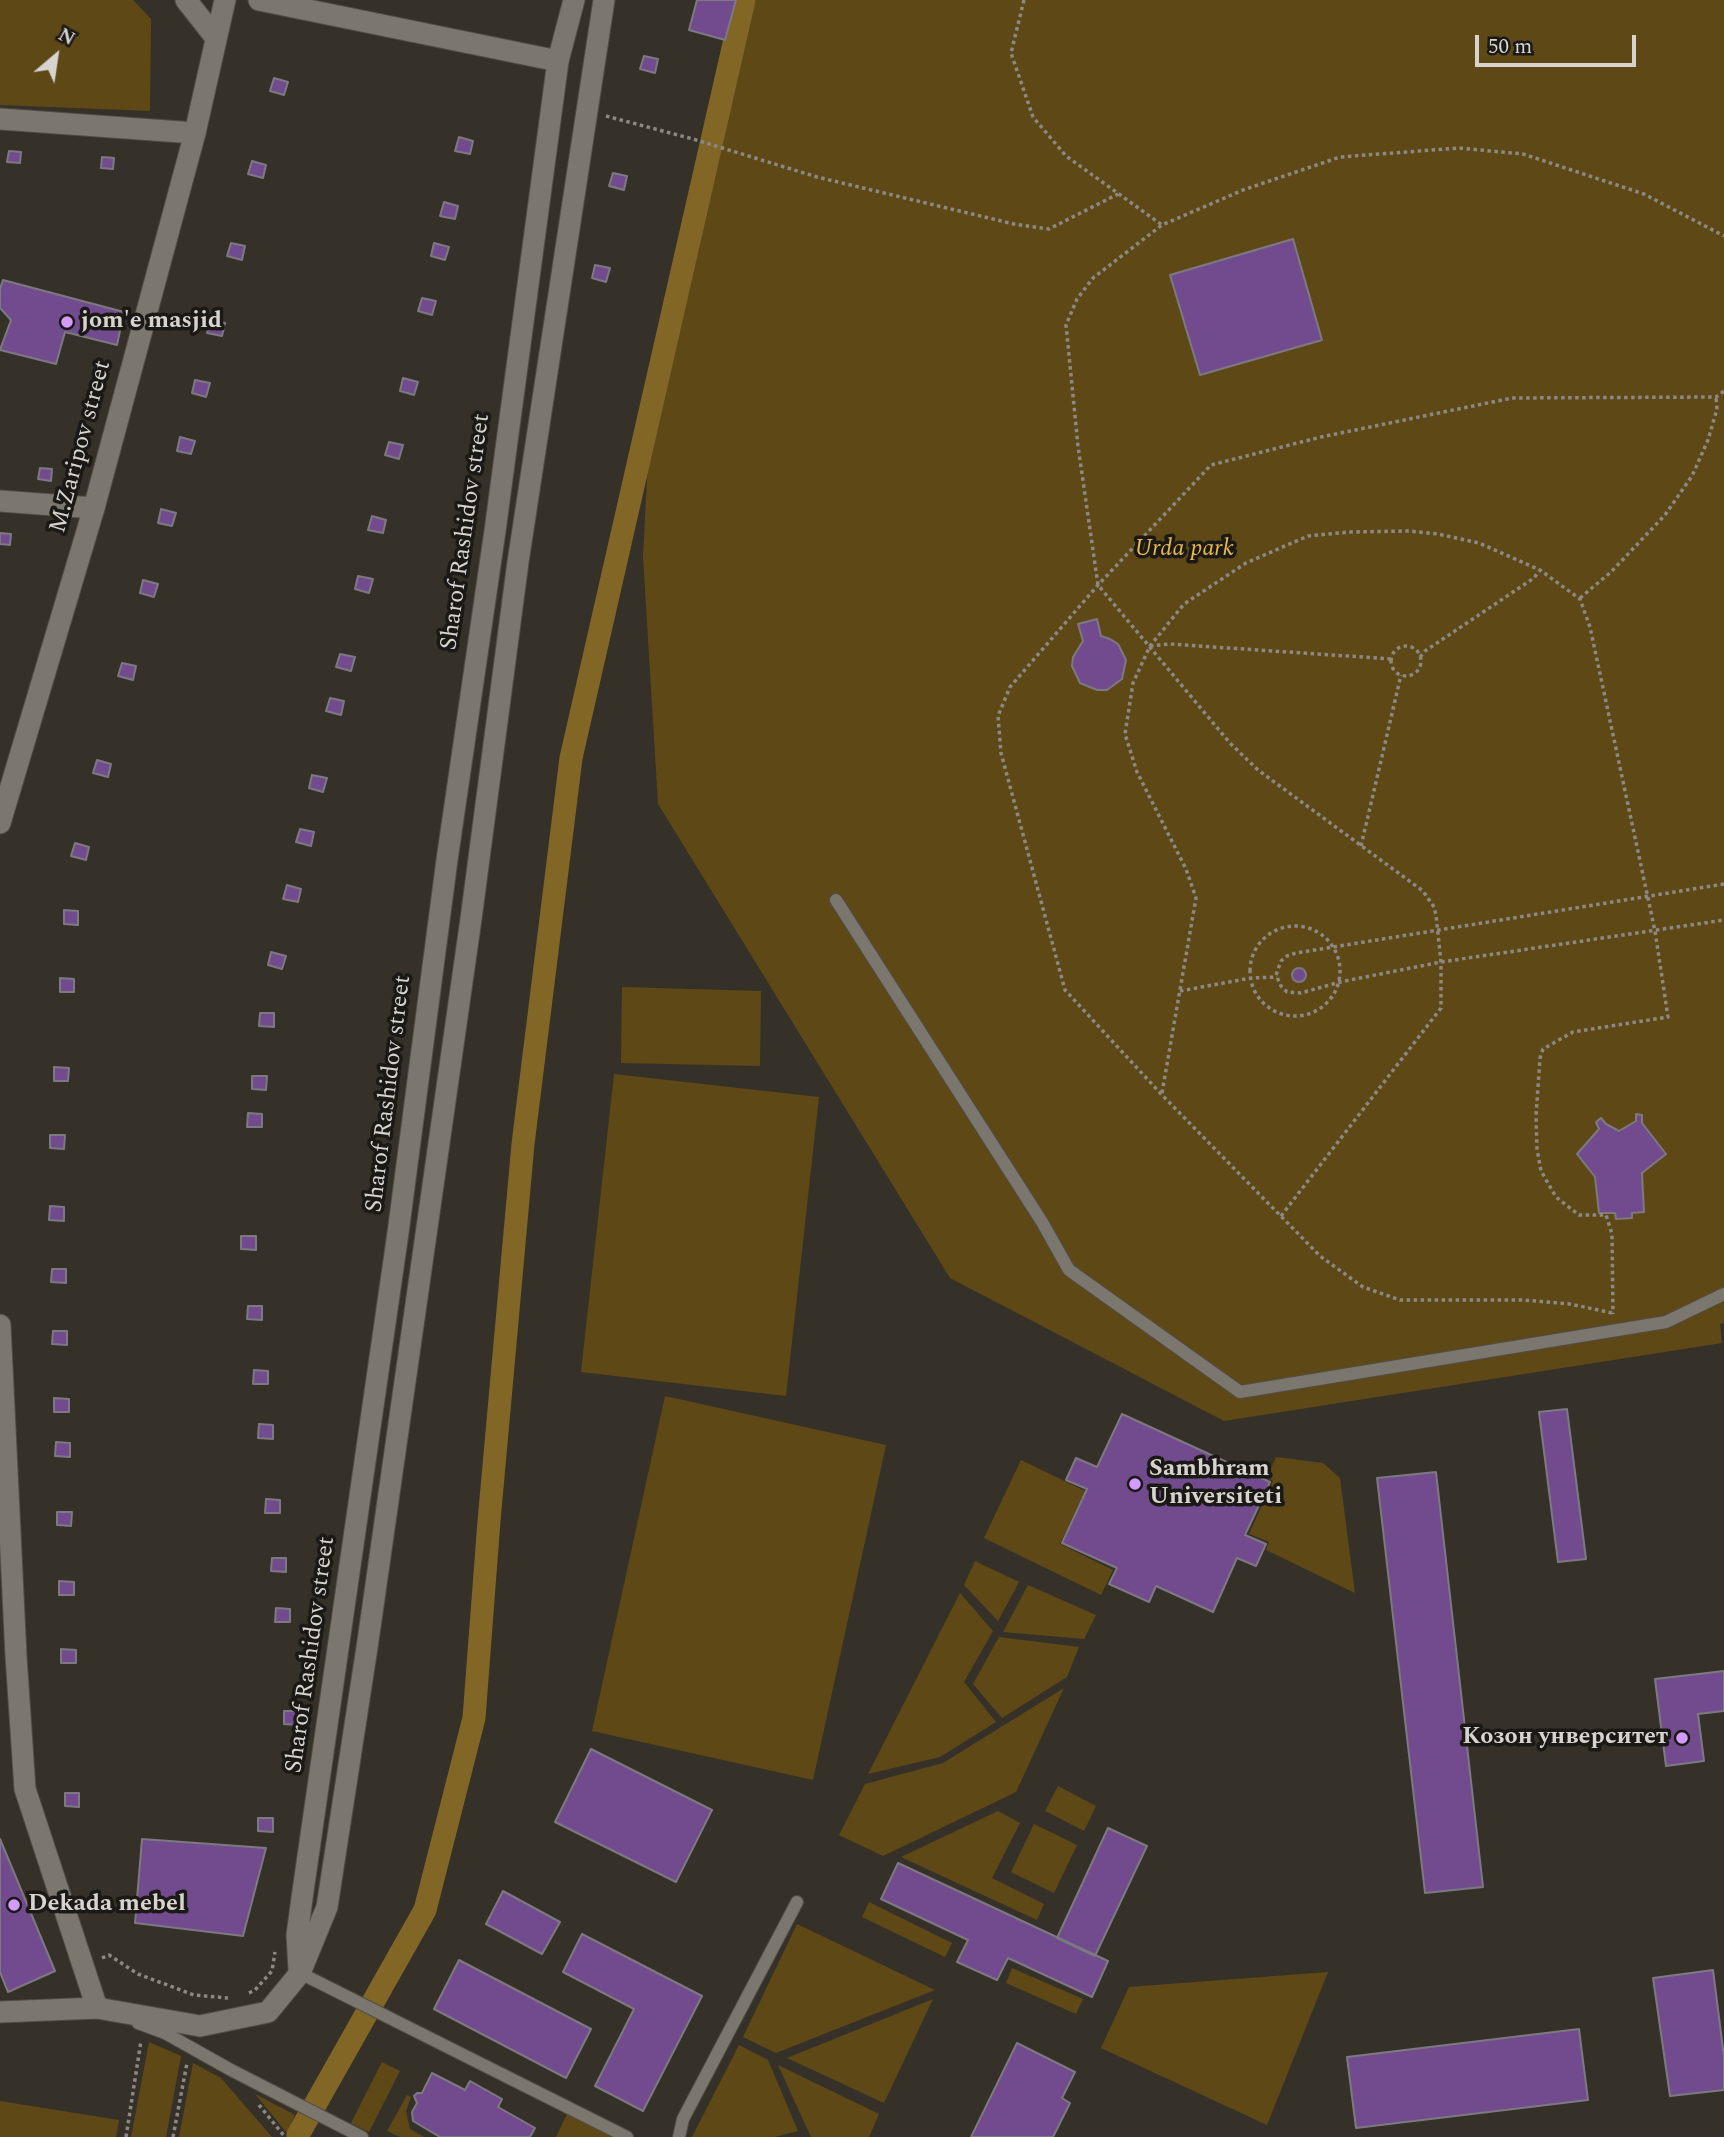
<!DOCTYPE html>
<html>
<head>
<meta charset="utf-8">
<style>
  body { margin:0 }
  #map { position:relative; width:1724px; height:2137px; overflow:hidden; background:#353129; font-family:Spectral,serif }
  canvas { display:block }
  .north { position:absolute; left:21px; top:21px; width:70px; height:70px; -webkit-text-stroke:5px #1b1916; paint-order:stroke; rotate:29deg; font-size:19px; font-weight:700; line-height:28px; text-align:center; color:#d7d4d0 }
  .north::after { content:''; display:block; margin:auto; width:24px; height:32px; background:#d7d4d0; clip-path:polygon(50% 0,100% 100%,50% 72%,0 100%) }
  .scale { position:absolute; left:1475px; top:35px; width:161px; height:32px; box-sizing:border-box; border:4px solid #d7d4d0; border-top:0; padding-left:9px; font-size:21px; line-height:24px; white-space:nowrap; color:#d7d4d0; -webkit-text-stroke:5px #1b1916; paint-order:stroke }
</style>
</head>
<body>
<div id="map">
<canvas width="1724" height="2137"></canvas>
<div class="north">N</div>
<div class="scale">50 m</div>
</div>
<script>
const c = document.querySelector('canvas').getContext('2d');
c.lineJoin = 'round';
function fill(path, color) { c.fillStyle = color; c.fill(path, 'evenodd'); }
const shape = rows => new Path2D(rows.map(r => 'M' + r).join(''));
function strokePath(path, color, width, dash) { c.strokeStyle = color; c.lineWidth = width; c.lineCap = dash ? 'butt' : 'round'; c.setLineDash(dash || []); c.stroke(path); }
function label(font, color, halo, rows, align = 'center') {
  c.font = font + ' Spectral,serif'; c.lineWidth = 7; c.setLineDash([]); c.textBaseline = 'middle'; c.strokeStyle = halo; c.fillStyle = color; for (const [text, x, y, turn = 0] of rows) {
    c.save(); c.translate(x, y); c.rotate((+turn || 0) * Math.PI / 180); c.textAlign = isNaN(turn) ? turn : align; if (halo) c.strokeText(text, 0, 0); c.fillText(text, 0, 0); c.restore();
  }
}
const green = shape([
  [0,0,133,0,151,19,150,111,0,105],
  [749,0,1724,0,1724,1323,1720,1324,1722,1343,1224,1421,950,1278,658,804,643,556,648,461,707,198],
  [622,987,761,991,760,1066,621,1063],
  [614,1074,819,1097,786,1396,581,1372],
  [665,1396,886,1445,813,1780,592,1731],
  [1276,1457,1323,1463,1340,1478,1355,1593,1266,1550,1269,1542,1249,1534,1273,1481,1267,1477],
  [1021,1460,1085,1491,1060,1544,1113,1570,1101,1595,984,1538],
  [975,1561,1019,1582,998,1621,964,1585],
  [1028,1585,1096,1615,1084,1639,1003,1632],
  [960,1593,993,1631,964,1682,996,1722,940,1757,868,1774],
  [999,1637,1079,1647,1067,1677,1002,1718,973,1684],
  [1064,1688,1016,1792,883,1856,839,1835,865,1784,943,1763],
  [1058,1786,1096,1806,1084,1831,1045,1811],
  [998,1811,1020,1823,992,1878,1044,1904,1037,1920,901,1857],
  [1034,1824,1077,1845,1054,1893,1011,1872],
  [869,1902,952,1943,945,1957,862,1917],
  [797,1924,935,1990,776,2053,743,2037],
  [1012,1968,1083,1999,1076,2014,1006,1983],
  [1328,1972,1267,2125,1101,2048,1129,1987],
  [933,1999,884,2103,787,2058],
  [149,2042,181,2056,166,2137,131,2137],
  [739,2045,768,2060,798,2131,775,2137,692,2137],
  [382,2062,400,2071,369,2132,351,2123],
  [193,2063,221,2078,272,2137,179,2137],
  [778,2065,879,2114,869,2137,811,2137],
  [255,2094,295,2115,287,2133],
  [407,2095,411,2097,406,2111,410,2129,424,2137,400,2137,387,2131],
  [0,2101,119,2120,116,2137,0,2137],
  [571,2106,635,2137,556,2137]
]);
const canal = shape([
  [298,2135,425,1910,474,1718,489,1521,523,1144,571,758,744,0]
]);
const building = shape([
  [697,0,736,0,725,40,689,30,697,0],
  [644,56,658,59,655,73,640,69,644,56],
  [274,78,288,82,284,95,270,91,274,78],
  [459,137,473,141,470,154,455,151,459,137],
  [9,151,21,152,20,163,7,162,9,151],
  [102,157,114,158,113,169,101,168,102,157],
  [252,161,266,165,263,178,248,174,252,161],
  [613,173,627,176,624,190,609,186,613,173],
  [444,202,458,206,455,219,440,216,444,202],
  [1293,239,1322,340,1200,375,1170,275,1293,239],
  [231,243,245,246,242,260,227,256,231,243],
  [434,243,449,247,445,260,431,256,434,243],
  [595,265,610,268,606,282,592,278,595,265],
  [3,280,124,312,117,345,65,332,56,364,0,350,11,320,0,308,0,289,3,280],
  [422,298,436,301,432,315,418,311,422,298],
  [211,319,225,323,222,336,207,333,211,319],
  [403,378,418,382,414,395,400,391,403,378],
  [195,380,210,383,206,397,192,393,195,380],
  [180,437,195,441,191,454,177,451,180,437],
  [389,442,403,445,399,459,385,455,389,442],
  [40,468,52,469,51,481,38,479,40,468],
  [161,509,176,513,172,526,158,523,161,509],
  [372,516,386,520,383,533,368,530,372,516],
  [0,533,11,534,10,545,0,544,0,533],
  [358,576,373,579,369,593,355,589,358,576],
  [143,580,158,584,154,597,140,593,143,580],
  [1097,619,1101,636,1110,639,1118,644,1126,660,1122,679,1107,690,1097,690,1080,683,1072,666,1073,657,1083,641,1078,624,1097,619],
  [340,654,355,657,351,671,336,667,340,654],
  [122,663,136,666,133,680,118,676,122,663],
  [330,698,344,701,341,715,326,711,330,698],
  [97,760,111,764,108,777,93,773,97,760],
  [312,775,327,778,323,792,309,788,312,775],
  [300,829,314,832,311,846,296,842,300,829],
  [75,843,89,847,86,860,71,856,75,843],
  [287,885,301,889,298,902,283,899,287,885],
  [64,910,78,911,78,925,64,924,64,910],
  [271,952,286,956,282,969,268,965,271,952],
  '1292 975a7 7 0 1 1 14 0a7 7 0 1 1-14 0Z',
  [60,978,74,979,74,992,60,992,60,978],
  [260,1013,274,1013,274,1027,259,1026,260,1013],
  [54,1067,69,1068,68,1081,54,1081,54,1067],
  [252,1076,267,1076,266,1090,252,1089,252,1076],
  [248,1113,262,1114,262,1127,247,1127,248,1113],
  [1636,1114,1642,1115,1642,1123,1666,1154,1642,1173,1644,1212,1632,1213,1632,1218,1616,1219,1615,1213,1599,1213,1595,1177,1577,1154,1599,1129,1596,1122,1601,1118,1606,1124,1619,1131,1636,1121,1636,1114],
  [50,1135,65,1135,64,1149,50,1148,50,1135],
  [50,1206,64,1207,64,1221,49,1220,50,1206],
  [241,1236,256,1236,256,1250,241,1249,241,1236],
  [52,1269,66,1269,66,1283,51,1282,52,1269],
  [248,1306,262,1306,262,1320,247,1319,248,1306],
  [53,1331,67,1331,67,1345,52,1344,53,1331],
  [254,1370,268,1371,268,1384,253,1384,254,1370],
  [54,1398,69,1399,69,1412,54,1412,54,1398],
  [1567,1409,1586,1559,1558,1562,1539,1412,1567,1409],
  [1122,1414,1270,1482,1245,1535,1266,1544,1256,1566,1237,1558,1213,1612,1156,1586,1149,1602,1109,1584,1117,1568,1062,1543,1087,1489,1066,1480,1076,1458,1097,1467,1122,1414],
  [259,1424,273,1425,273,1439,258,1438,259,1424],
  [56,1442,70,1443,70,1457,55,1456,56,1442],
  [1436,1472,1483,1887,1425,1893,1377,1478,1436,1472],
  [266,1499,280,1500,280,1513,265,1513,266,1499],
  [57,1512,72,1512,71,1526,57,1525,57,1512],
  [272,1558,286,1558,286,1572,271,1571,272,1558],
  [59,1581,74,1582,74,1595,59,1595,59,1581],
  [276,1608,290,1609,290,1622,275,1622,276,1608],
  [61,1649,76,1650,76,1663,61,1663,61,1649],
  [1724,1671,1724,1711,1698,1714,1704,1761,1666,1766,1655,1679,1724,1671],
  [284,1711,298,1711,298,1725,284,1724,284,1711],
  [591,1749,712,1810,676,1882,555,1822,591,1749],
  [65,1793,79,1793,79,1807,65,1806,65,1793],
  [258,1818,273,1818,273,1832,258,1831,258,1818],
  [1108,1828,1147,1846,1095,1956,1057,1938,1108,1828],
  [0,1839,55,1971,8,1992,0,1972,0,1839],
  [142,1839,266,1848,243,1936,135,1923,142,1839],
  [898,1863,1108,1961,1092,1997,1008,1958,997,1980,957,1962,968,1940,881,1899,898,1863],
  [503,1891,560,1922,542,1954,486,1924,503,1891],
  [582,1934,702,1996,643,2111,595,2086,634,2009,563,1972,582,1934],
  [459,1960,591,2029,566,2078,434,2009,459,1960],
  [1713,1970,1724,2057,1724,2090,1670,2096,1653,1978,1713,1970],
  [1579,2029,1588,2100,1356,2128,1347,2057,1579,2029],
  [1017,2043,1075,2072,1062,2098,1070,2103,1053,2137,971,2137,1017,2043],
  [432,2073,465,2090,470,2081,502,2099,498,2107,535,2128,530,2137,440,2137,413,2121,412,2112,417,2103,414,2096,417,2093,422,2093,432,2073]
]);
const path = shape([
  [1024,0,1011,53,1033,117,1066,156,1162,225],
  [606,116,693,139,817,177,1014,224,1049,229,1118,194],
  [1580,598,1611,572,1665,515,1692,476,1708,440,1717,409,1716,397],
  [1150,646,1169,644,1392,659],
  '1391 661a15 15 0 1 1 30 0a15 15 0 1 1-30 0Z',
  [1420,657,1425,651,1534,578,1540,570],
  [1361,846,1401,675],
  [1724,884,1296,953,1287,956,1281,961,1276,975,1281,986,1287,992,1301,993,1340,982,1441,962,1724,920],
  '1250 971a45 45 0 1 1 90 0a45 45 0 1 1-90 0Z',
  [1180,991,1251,978,1277,977],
  [1162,1093,1196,898,1186,869,1137,772,1125,734,1133,683,1150,646,1184,604,1246,563,1308,536,1349,532,1409,531,1438,534,1479,543,1540,570,1580,599,1590,627,1655,931,1668,1017,1573,1032,1543,1049,1540,1058,1536,1116,1537,1149,1541,1171,1556,1197,1579,1215,1606,1215,1612,1234,1613,1314],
  [1281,1216,1441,1008,1441,962,1436,915,1434,907,1423,891,1258,770,1229,742,1098,585,1078,446,1066,325,1077,299,1093,278,1162,225,1243,190,1340,157,1459,148,1523,154,1644,194,1724,236],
  [1612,1313,1570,1304,1524,1300,1400,1300,1363,1287,1320,1256,1162,1095,1065,990,1001,753,998,716,1010,687,1098,585,1211,465,1321,437,1512,398,1716,397,1724,391],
  [102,1958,109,1955,138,1974,194,1995,228,1998],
  [249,1993,255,1990,272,1971,275,1952],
  [259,2105,285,2137],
  [126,2137,141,2041],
  [173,2137,187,2063]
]);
const service = shape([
  [836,900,1042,1222,1069,1270,1240,1392,1666,1322,1724,1294],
  [300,1973,627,2137],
  [138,2023,165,2033,231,2070,362,2137],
  [679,2137,683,2119,797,1902]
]);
const minor = shape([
  [186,0,216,38],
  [259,0,558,61],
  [0,119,195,133],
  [0,501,94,508]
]);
const tertiary = shape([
  [0,823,94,508,195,133,225,0],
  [0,1325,16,1656,25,1789,97,2008],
  [299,1969,297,1935,303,1891,398,1233,447,860,495,531,558,61,574,0],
  [0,2012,97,2008,200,2026,268,2012,300,1973,327,1907,368,1641,471,919,518,562,604,0]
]);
const markers = [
  [67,322,7,"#d39cfc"],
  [1135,1484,7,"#d39cfc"],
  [1682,1738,7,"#d39cfc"],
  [14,1905,7,"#d39cfc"]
];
const poiNames = [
  ["jom'e masjid",81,322],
  ["Sambhram",1149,1470],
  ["Universiteti",1149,1498],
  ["Козон унверситет",1668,1738,"right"],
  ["Dekada mebel",28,1905]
];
const streetNames = [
  ["M.Zaripov street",82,447,-75],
  ["Sharof Rashidov street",467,532,-82],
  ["Sharof Rashidov street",390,1094,-83],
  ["Sharof Rashidov street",312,1655,-82]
];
const parkNames = [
  ["Urda park",1184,550]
];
fill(green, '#5e4916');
strokePath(canal, '#816626', 23);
fill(building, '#714b8d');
strokePath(building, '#7d7981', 2);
strokePath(service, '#504d47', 14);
strokePath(minor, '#504d47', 23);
strokePath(tertiary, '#504d47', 23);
strokePath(path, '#8c8883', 3.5, [3.5, 3.5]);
strokePath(service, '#7b776e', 12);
strokePath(minor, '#7b776e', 21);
strokePath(tertiary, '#7b776e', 21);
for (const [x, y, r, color] of markers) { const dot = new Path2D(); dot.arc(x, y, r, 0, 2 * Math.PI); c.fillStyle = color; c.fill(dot); strokePath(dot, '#1b1916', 2.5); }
label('bold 24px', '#d7d4d0', '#1b1916', poiNames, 'left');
label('24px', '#d7d4d0', '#1b1916', streetNames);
label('italic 24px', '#eaba48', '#1b1916', parkNames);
</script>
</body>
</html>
